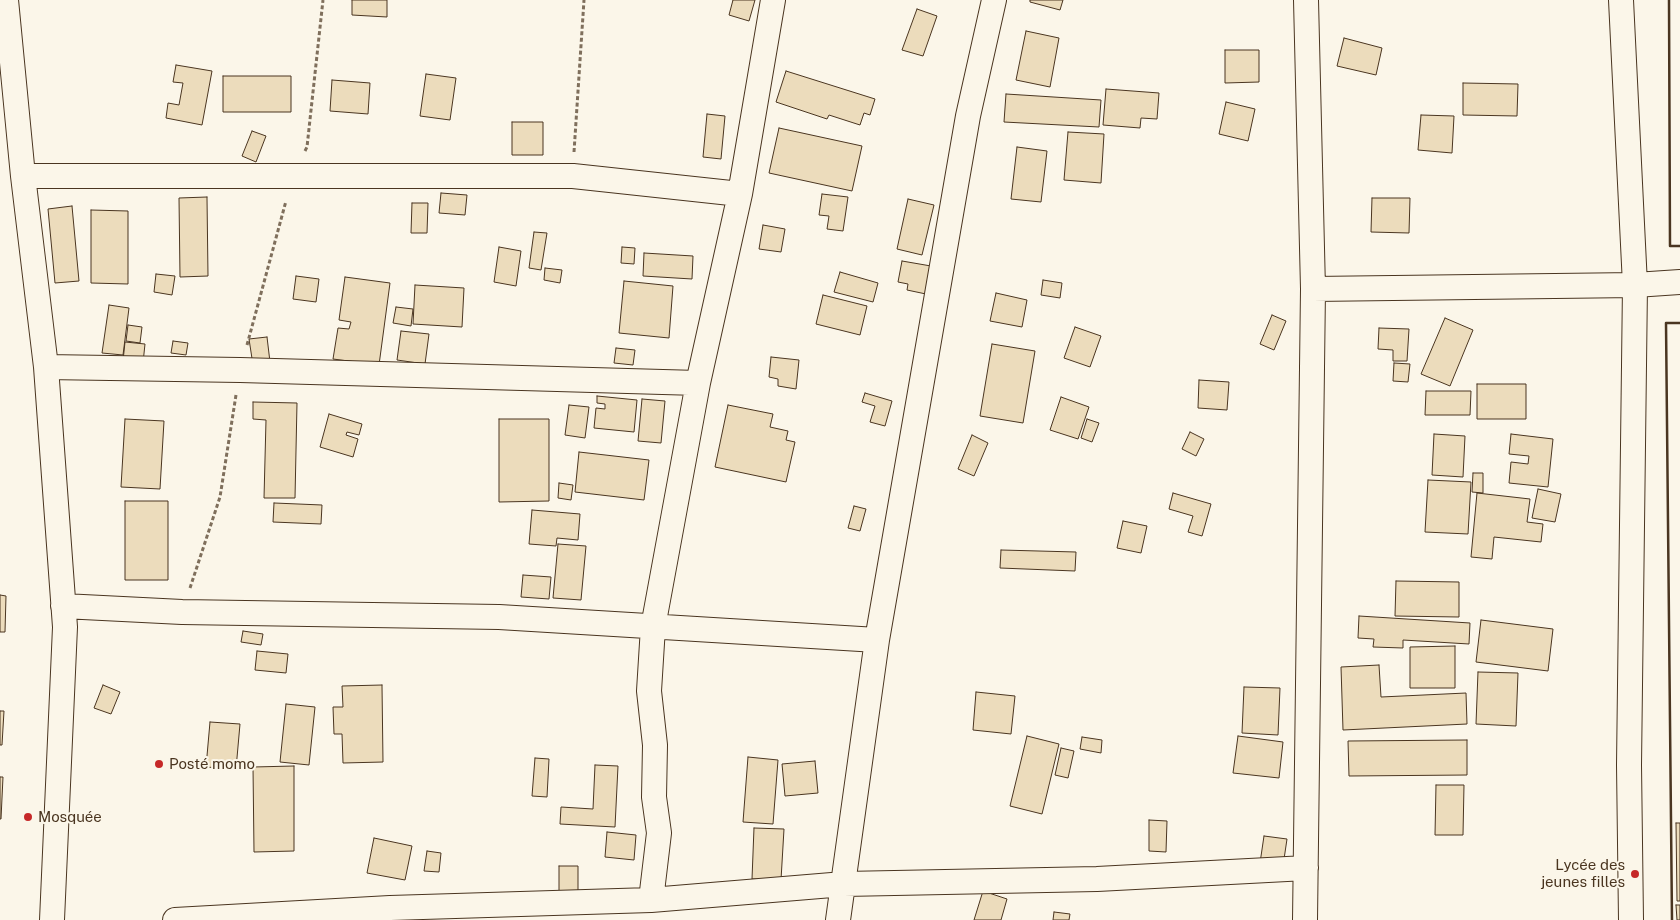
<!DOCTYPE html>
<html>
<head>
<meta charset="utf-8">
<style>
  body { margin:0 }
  canvas { display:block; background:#fbf6e9 }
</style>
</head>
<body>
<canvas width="1680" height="920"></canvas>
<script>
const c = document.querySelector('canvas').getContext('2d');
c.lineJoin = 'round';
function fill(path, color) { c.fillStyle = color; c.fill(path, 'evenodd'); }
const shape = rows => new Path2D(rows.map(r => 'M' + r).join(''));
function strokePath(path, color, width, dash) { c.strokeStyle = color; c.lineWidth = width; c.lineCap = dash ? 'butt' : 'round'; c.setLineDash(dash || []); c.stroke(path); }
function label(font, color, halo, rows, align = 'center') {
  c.font = font + ' "Public Sans",sans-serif'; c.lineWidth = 4; c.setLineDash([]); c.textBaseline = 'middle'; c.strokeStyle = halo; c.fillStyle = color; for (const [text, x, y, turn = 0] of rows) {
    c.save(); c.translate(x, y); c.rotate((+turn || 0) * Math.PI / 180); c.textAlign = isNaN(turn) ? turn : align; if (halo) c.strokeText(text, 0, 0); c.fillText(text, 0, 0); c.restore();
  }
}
const building = shape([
  [352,0,387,0,387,17,352,15,352,0],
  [733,0,755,0,749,21,729,15,733,0],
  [1030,0,1063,0,1060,10,1030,2,1030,0],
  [917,9,937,16,923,56,902,50,917,9],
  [1026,31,1059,38,1050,87,1016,80,1026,31],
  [1344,38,1382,48,1376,75,1337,66,1344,38],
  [1225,50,1259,50,1259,82,1225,83,1225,50],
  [176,65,212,71,202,125,166,118,168,103,179,105,183,83,173,82,176,65],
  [786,71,875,99,870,115,864,113,860,125,829,115,827,119,776,102,786,71],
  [426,74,456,78,450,120,420,116,426,74],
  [223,76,291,76,291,112,223,112,223,76],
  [332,80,370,83,368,114,330,111,332,80],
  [1463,83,1518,84,1517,116,1463,115,1463,83],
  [1106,89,1159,93,1157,119,1141,118,1140,128,1103,125,1106,89],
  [1006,94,1101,100,1099,127,1004,122,1006,94],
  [1226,102,1255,109,1248,141,1219,134,1226,102],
  [707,114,725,116,721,159,703,157,707,114],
  [1421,115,1454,116,1452,153,1418,150,1421,115],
  [512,122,543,122,543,155,512,155,512,122],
  [779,128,862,146,852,191,769,173,779,128],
  [252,131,266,136,256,162,242,156,252,131],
  [1068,132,1104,134,1101,183,1064,180,1068,132],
  [1017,147,1047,151,1041,202,1011,199,1017,147],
  [441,193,467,195,465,215,439,213,441,193],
  [822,194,848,197,843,231,827,229,829,216,819,215,822,194],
  [207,197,208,276,180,277,179,198,207,197],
  [1372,198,1410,198,1409,233,1371,232,1372,198],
  [908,199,934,205,922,255,897,249,908,199],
  [412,203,428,203,427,233,411,233,412,203],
  [72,206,79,281,55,283,48,209,72,206],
  [91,210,128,211,128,284,91,283,91,210],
  [763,225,785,229,781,252,759,249,763,225],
  [534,232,547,233,541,270,529,268,534,232],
  [499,247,521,251,516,286,494,282,499,247],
  [622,247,635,248,634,264,621,263,622,247],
  [644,253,693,256,692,279,643,276,644,253],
  [902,261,931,266,926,294,907,290,908,284,898,282,902,261],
  [545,268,562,270,560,283,544,280,545,268],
  [840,272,878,283,873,302,834,292,840,272],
  [156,274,175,276,172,295,154,292,156,274],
  [296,276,319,279,316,302,293,299,296,276],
  [345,277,390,283,379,365,333,359,338,328,349,329,351,322,339,320,345,277],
  [1043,280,1062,283,1060,298,1041,295,1043,280],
  [624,281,673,286,669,338,619,333,624,281],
  [415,285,464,288,462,327,413,324,415,285],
  [996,293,1027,300,1022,327,990,321,996,293],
  [823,295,867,306,860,335,816,324,823,295],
  [109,305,129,308,123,355,102,353,109,305],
  [396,307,413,309,411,326,393,323,396,307],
  [1272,315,1286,321,1274,350,1260,344,1272,315],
  [1445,318,1473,330,1450,386,1421,374,1445,318],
  [128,325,142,327,140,343,126,341,128,325],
  [1075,327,1101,336,1090,367,1064,358,1075,327],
  [1379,328,1409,329,1407,361,1393,361,1393,350,1378,349,1379,328],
  [401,331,429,334,425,364,397,360,401,331],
  [267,337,270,362,253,365,249,339,267,337],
  [173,341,188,343,186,355,171,353,173,341],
  [125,342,145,344,143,363,123,361,125,342],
  [992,344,1035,351,1023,423,980,416,992,344],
  [616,348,635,350,633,365,614,363,616,348],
  [771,357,799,360,796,389,778,386,778,379,769,377,771,357],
  [1394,363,1410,364,1408,382,1393,381,1394,363],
  [1199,380,1229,382,1227,410,1198,408,1199,380],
  [1477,384,1526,384,1526,419,1477,419,1477,384],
  [1426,391,1471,391,1470,415,1425,415,1426,391],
  [865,393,892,401,885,426,870,422,875,406,862,402,865,393],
  [597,396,637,400,634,432,594,428,596,408,605,409,605,404,597,403,597,396],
  [1061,397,1089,407,1078,439,1050,430,1061,397],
  [642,399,665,401,661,443,638,441,642,399],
  [253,402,297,403,295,498,264,498,266,420,253,419,253,402],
  [569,405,589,407,585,438,565,435,569,405],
  [728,405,773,414,770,427,788,431,786,440,795,442,786,482,715,467,728,405],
  [329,414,362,424,359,435,347,432,346,435,358,439,353,457,320,447,329,414],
  [125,419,164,421,160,489,121,487,125,419],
  [499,419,549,419,549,501,499,502,499,419],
  [1087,419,1099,423,1092,442,1081,438,1087,419],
  [1190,432,1204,439,1196,456,1182,449,1190,432],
  [1434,434,1465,436,1463,477,1432,475,1434,434],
  [1511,434,1553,439,1548,487,1509,483,1511,462,1528,464,1529,456,1509,454,1511,434],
  [972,435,988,443,974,476,958,469,972,435],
  [579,452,649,460,644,500,575,492,579,452],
  [1473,473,1483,473,1483,493,1472,492,1473,473],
  [1428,480,1471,482,1468,534,1425,532,1428,480],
  [559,483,573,485,571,500,558,498,559,483],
  [1538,489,1561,494,1555,522,1532,518,1538,489],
  [1173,493,1211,504,1202,536,1188,532,1193,516,1169,509,1173,493],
  [1477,493,1530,499,1527,522,1543,524,1541,542,1494,537,1492,559,1471,557,1477,493],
  [125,501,168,501,168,580,125,580,125,501],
  [274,503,322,505,321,524,273,522,274,503],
  [854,506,866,509,860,531,848,528,854,506],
  [532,510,580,514,578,540,557,538,556,546,529,544,532,510],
  [1123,521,1147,526,1141,553,1117,548,1123,521],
  [558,544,586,546,581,600,553,598,558,544],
  [1001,550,1076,552,1075,571,1000,568,1001,550],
  [523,575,551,577,549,599,521,597,523,575],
  [1396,581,1459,582,1459,617,1395,616,1396,581],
  [0,595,6,596,5,632,0,632,0,595],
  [1359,616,1470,623,1469,644,1403,640,1403,648,1373,647,1374,639,1358,638,1359,616],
  [1481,620,1553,629,1548,671,1476,662,1481,620],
  [243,631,263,634,261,645,241,642,243,631],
  [1455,646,1455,688,1410,688,1410,647,1455,646],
  [257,651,288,654,286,673,255,670,257,651],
  [1379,665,1381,697,1466,693,1467,724,1343,730,1341,667,1379,665],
  [1478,672,1518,673,1516,726,1476,724,1478,672],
  [103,685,120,692,111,714,94,708,103,685],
  [382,685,383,762,343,763,342,734,334,734,333,707,343,707,342,686,382,685],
  [1244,687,1280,688,1278,735,1242,733,1244,687],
  [976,692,1015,696,1011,734,973,730,976,692],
  [286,704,315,707,309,765,280,762,286,704],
  [0,711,4,711,2,745,0,745,0,711],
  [210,722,240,724,236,769,206,767,210,722],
  [1027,736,1059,744,1042,814,1010,806,1027,736],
  [1238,736,1283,742,1279,778,1233,773,1238,736],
  [1082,737,1102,740,1101,753,1080,749,1082,737],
  [1467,740,1467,775,1349,776,1348,741,1467,740],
  [1061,748,1074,751,1068,778,1055,775,1061,748],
  [748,757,778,760,773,824,743,822,748,757],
  [535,758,549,759,547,797,532,796,535,758],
  [815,761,818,793,785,796,782,764,815,761],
  [595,765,618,766,615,827,560,824,561,807,593,809,595,765],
  [294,766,294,851,254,852,253,767,294,766],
  [0,777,3,777,1,819,0,819,0,777],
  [1436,785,1464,785,1463,835,1435,835,1436,785],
  [1149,820,1167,821,1166,852,1149,851,1149,820],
  [1676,823,1680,823,1680,901,1677,901,1676,823],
  [754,828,784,829,781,880,752,879,754,828],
  [607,832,636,835,634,860,605,857,607,832],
  [1264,836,1287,839,1283,866,1260,863,1264,836],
  [374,838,412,846,405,880,367,873,374,838],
  [427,851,441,853,439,872,424,871,427,851],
  [559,866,578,866,578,892,559,892,559,866],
  [983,891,1007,899,1001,920,974,920,983,891],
  [1676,905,1680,905,1680,920,1677,920,1676,905],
  [1054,912,1070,914,1069,920,1053,920,1054,912]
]);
const path = shape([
  [305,151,307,147,323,0],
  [574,152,584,0],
  [247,345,286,201],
  [190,588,220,497,236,395]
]);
const street = shape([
  [6,0,23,176,46,367,65,627,52,920],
  [1621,0,1635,285,1629,765,1631,920],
  [23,176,573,176,740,194],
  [1313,289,1635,285,1680,282],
  [46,367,240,370,698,383],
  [63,606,182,612,499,617,877,640],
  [651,900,659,833,654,797,655,745,649,691,653,627,698,383,740,194,773,0],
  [175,920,390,908,651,900,844,884,1097,879,1306,868],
  [838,920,877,640,968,116,994,0],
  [1305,920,1313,289,1306,0]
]);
const wall = shape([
  [1669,0,1670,246,1680,246],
  [1672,920,1666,323,1680,323]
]);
const markers = [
  [159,764,5,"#c62828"],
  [28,817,5,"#c62828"],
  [1635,874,5,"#c62828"]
];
const poiNames = [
  ["Posté momo",169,764],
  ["Mosquée",38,817],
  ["Lycée des",1625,865,"right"],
  ["jeunes filles",1625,882,"right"]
];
fill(building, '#ecdcbc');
strokePath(building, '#4a3520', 1);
strokePath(street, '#4a3520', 26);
strokePath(path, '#7f6f5c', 3, [4, 2.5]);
strokePath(street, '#fbf6e9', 24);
strokePath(wall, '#4a3520', 2.5);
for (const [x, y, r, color] of markers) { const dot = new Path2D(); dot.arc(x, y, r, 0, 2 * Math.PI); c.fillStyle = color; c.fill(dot); strokePath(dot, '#fbf6e9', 2); }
label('15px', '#4a3520', '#fbf6e9', poiNames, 'left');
</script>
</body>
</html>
